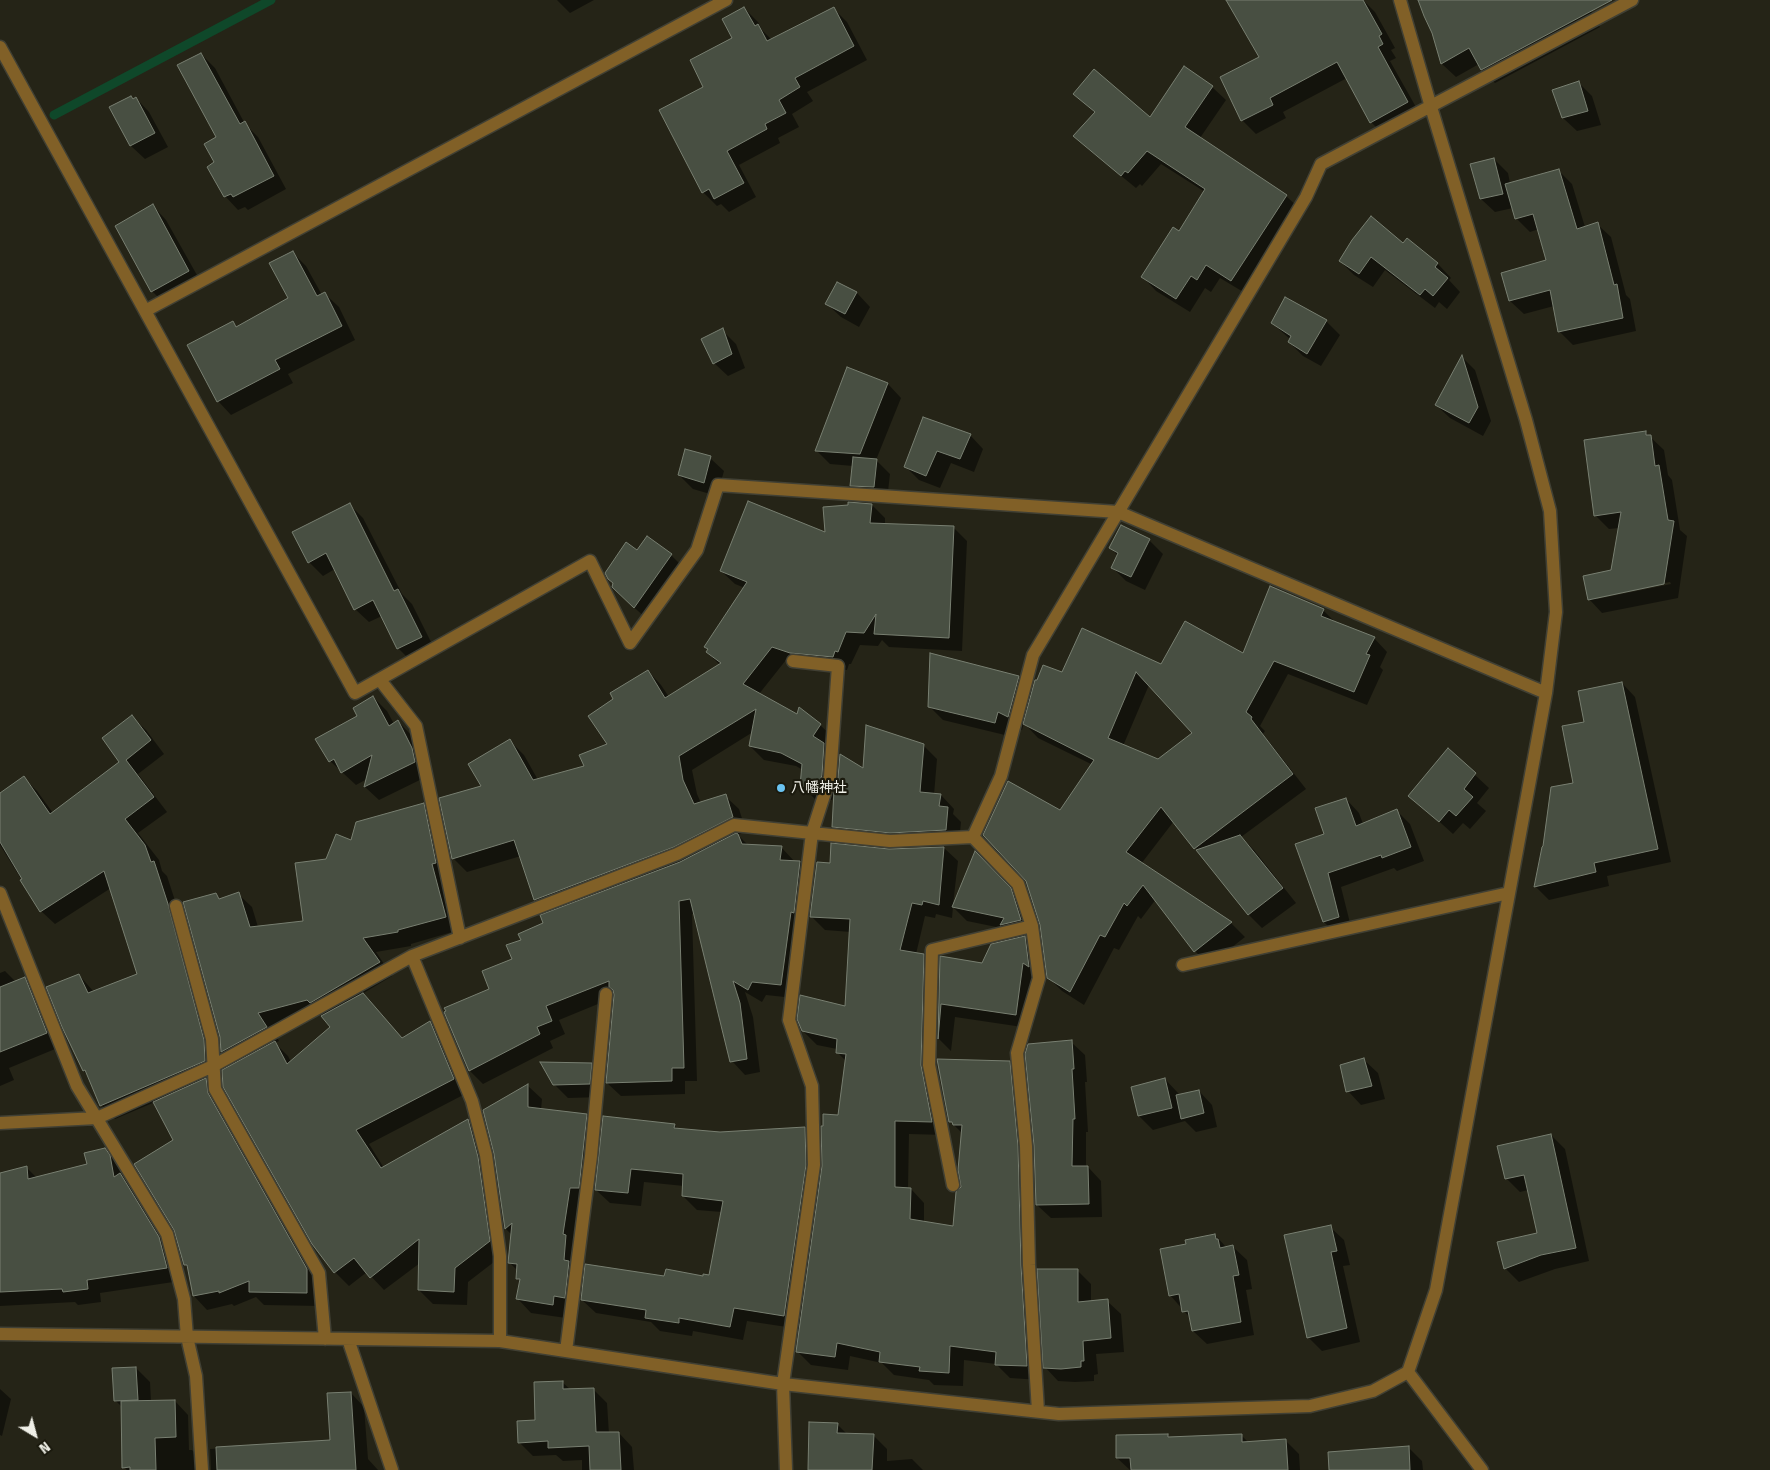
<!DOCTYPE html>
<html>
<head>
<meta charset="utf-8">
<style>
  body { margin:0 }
  #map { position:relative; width:1770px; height:1470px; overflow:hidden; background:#252417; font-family:"Fira Sans",sans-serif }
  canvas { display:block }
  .north { position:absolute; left:10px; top:1410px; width:50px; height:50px; -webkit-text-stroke:4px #1b1a0e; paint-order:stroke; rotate:143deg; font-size:14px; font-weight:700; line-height:20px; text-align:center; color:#efefe7 }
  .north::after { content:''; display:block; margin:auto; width:18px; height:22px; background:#efefe7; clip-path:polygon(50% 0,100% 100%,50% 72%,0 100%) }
</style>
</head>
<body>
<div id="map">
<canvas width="1770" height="1470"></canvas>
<div class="north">N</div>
</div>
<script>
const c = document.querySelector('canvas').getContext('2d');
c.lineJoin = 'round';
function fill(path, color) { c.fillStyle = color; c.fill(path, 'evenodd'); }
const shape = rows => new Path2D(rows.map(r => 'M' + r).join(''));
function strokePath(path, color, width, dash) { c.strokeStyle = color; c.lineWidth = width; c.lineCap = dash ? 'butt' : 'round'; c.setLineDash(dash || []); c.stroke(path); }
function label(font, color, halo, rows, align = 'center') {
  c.font = font + ' "Fira Sans","Noto Sans JP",sans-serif'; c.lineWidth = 4.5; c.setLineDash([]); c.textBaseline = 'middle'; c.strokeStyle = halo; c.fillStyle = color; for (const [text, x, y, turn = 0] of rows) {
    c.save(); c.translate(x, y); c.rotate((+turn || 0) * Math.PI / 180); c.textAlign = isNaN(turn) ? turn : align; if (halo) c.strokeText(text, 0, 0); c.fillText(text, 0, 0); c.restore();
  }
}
const shadow = shape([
  [557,0,594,0,570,13],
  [1227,0,1363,0,1375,12,1395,48,1391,50,1396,58,1390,61,1421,116,1385,136,1371,122,1347,78,1283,112,1286,118,1256,134,1242,120,1261,58],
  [1420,0,1585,0,1600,27,1495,83,1482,70,1479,64,1456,77,1442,64,1433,33],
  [744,8,758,22,762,30,772,40,833,8,847,22,867,60,807,92,813,101,792,114,799,127,778,138,780,143,739,165,756,197,729,212,721,204,717,206,703,192,705,87,734,39],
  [201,54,215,68,245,124,258,137,286,189,248,210,245,207,238,210,225,196,216,163,218,137],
  [1579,83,1592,96,1601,125,1577,131,1563,118,1554,90],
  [1212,87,1226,100,1200,138,1286,196,1300,209,1245,293,1220,278,1211,292,1205,288,1190,312,1156,291,1143,277,1180,233,1205,192,1161,164,1142,186,1140,184,1136,188,1088,149,1075,136,1095,113,1074,94,1150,119],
  [136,98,149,112,168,147,145,159,131,146,111,107],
  [1494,159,1508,173,1510,183,1558,170,1572,184,1585,227,1597,224,1611,237,1626,295,1630,299,1636,331,1573,345,1559,331,1554,306,1524,314,1510,301,1502,274,1547,261,1539,229,1530,232,1516,218,1513,208,1495,212,1481,199],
  [153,206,166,220,202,284,165,304,152,291],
  [1407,240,1438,264,1451,278,1449,280,1460,292,1447,309,1439,302,1435,308,1385,270,1373,287,1354,275,1340,261,1404,245],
  [292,252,306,266,322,295,325,294,339,307,355,340,288,374,293,383,231,415,218,401,232,323,238,328,289,299],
  [837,284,857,293,870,307,859,327,841,317,827,304],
  [1326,321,1340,335,1321,366,1303,356,1289,342,1291,340,1272,323],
  [722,330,736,344,745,368,728,376,714,363],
  [1462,357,1475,370,1491,421,1483,436,1450,418,1436,405],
  [848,368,888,384,901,398,876,460,890,474,887,500,865,499,851,485,853,466,830,464,817,451],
  [924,418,970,435,983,449,974,472,951,463,940,488,919,480,906,467],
  [1645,432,1664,450,1668,475,1672,480,1680,530,1687,536,1678,598,1602,613,1589,599,1613,572,1619,528,1609,529,1595,515],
  [1670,582,1671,584,1597,599,1597,596],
  [710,458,724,471,717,496,693,489,679,475],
  [350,505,363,518,402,594,412,604,435,650,412,662,398,648,382,616,369,622,355,609,335,569,323,576,309,562],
  [872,505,885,518,885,525,953,527,967,541,962,651,889,647,882,640,878,646,860,645,851,664,849,664,847,670,805,667,786,660,759,694,797,715,820,725,834,738,837,758,835,787,864,771,923,745,937,759,934,795,941,795,954,809,953,814,961,822,959,843,847,840,833,826,835,791,832,800,815,799,801,785,803,770,796,766,764,760,750,746,753,732,692,770,697,794,701,803,725,796,739,809,746,831,738,835,749,846,781,847,795,862,800,862,814,876,807,926,804,925,794,998,766,995,762,1002,745,992,753,1017,760,1072,745,1075,732,1061,695,913,692,914,697,1081,685,1081,685,1094,621,1096,607,1083,615,997,559,1020,565,1034,550,1041,553,1048,483,1084,470,1071,513,960,523,941,545,924,549,913,536,899,521,856,467,872,453,858,482,787,510,741,524,755,538,780,585,766,609,744,615,699,648,671,661,685,669,697,720,665,707,652,745,588,735,584,721,571,826,533],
  [648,538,671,555,685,569,648,620,627,601,637,551],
  [1149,540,1163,554,1145,590,1126,581,1112,567,1118,556,1111,548],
  [1323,610,1336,623,1374,638,1387,652,1380,667,1383,670,1367,705,1288,674,1260,726,1265,731,1263,734,1306,789,1241,837,1254,850,1296,903,1262,928,1248,914,1174,821,1141,864,1231,923,1245,937,1209,965,1195,951,1156,899,1141,919,1138,916,1119,950,1114,948,1084,1005,1062,991,1048,977,1060,811,1093,765,1038,738,1024,723,1022,730,1012,724,1009,736,943,720,929,706,1018,677,1033,692,1063,674,1162,666,1244,654],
  [1149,685,1194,733,1158,760,1123,746],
  [1622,683,1635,697,1671,862,1607,876,1609,886,1549,900,1535,886,1574,784,1586,723],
  [373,697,387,711,394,724,398,721,411,735,428,776,379,800,365,787,367,779,356,785,330,761,359,716],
  [132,717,146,730,164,754,138,774,167,812,138,833,159,860,162,871,167,876,181,919,218,1074,206,1080,219,1093,320,1283,320,1306,264,1305,256,1297,234,1306,232,1304,207,1310,194,1296,189,1269,185,1265,175,1140,155,1102,115,1119,102,1106,89,1076,84,1071,63,1027,79,975,94,992,139,975,111,888,55,924,41,911,0,845,0,794,24,778,37,791,53,813,121,762],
  [1448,750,1489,788,1477,803,1486,811,1470,829,1463,823,1453,834,1410,795],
  [1346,799,1359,813,1363,824,1397,811,1410,824,1424,861,1397,871,1394,868,1341,887,1352,931,1337,935,1324,922,1296,845,1326,835],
  [423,804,437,818,459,930,411,944,411,946,376,952,392,976,362,994,403,1039,430,1022,443,1036,467,1093,369,1144,384,1168,468,1120,481,1134,503,1255,468,1282,467,1305,433,1304,419,1290,420,1263,384,1290,367,1272,349,1286,335,1272,313,1243,235,1065,222,1052,216,894,221,900,238,894,252,907,258,927,305,922,327,860,352,842],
  [321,1013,332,1027,291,1062,288,1056,275,1043,279,1041,271,1026],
  [944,848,958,861,953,905,989,866,1024,903,1034,934,1024,936,1038,951,1029,1028,955,1017,951,1051,939,1039,941,958,983,964,1016,939,1006,929,967,921,953,907,952,918,936,914,935,918,925,916,916,954,923,955,937,969,934,1079,945,1135,909,1134,908,1189,911,1189,924,1203,924,1222,954,1227,962,1188,963,1134,950,1121,1009,1062,1023,1076,1040,1380,1010,1378,996,1364,964,1360,963,1386,934,1385,929,1380,894,1375,882,1363,850,1356,848,1370,811,1365,797,1351,800,1329,747,1321,743,1340,693,1331,692,1336,660,1331,651,1322,596,1313,582,1300,665,1277,710,1276,722,1212,697,1210,683,1196,684,1186,644,1182,641,1206,610,1203,596,1190,674,1125,679,1130,720,1133,804,1128,818,1142,819,1185,821,1185,839,1116,846,1061,837,1052,837,1049,817,1045,803,1031,846,1007,851,932,825,930,811,916,831,864,889,850],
  [5,971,16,982,24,978,38,992,60,1047,9,1068,14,1080,0,1086,0,973],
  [1071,1042,1085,1055,1087,1082,1085,1082,1088,1132,1086,1132,1086,1167,1088,1167,1101,1181,1102,1217,1051,1218,1037,1205],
  [1364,1060,1378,1073,1385,1099,1361,1105,1348,1091],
  [591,1064,605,1077,603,1097,568,1098,554,1084],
  [1165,1079,1178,1093,1179,1096,1199,1091,1212,1105,1217,1127,1196,1132,1185,1121,1153,1130,1139,1116,1132,1088],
  [528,1086,542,1099,541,1110,586,1115,600,1129,592,1202,583,1201,577,1271,582,1276,578,1311,568,1309,566,1318,531,1313,518,1299,521,1282,517,1278,518,1271,509,1262,512,1235,506,1229,495,1154,484,1111],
  [1551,1135,1565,1149,1589,1261,1555,1269,1519,1282,1505,1268,1539,1234,1528,1190,1520,1192,1506,1178],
  [105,1150,119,1163,123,1170,125,1179,134,1188,173,1252,180,1281,100,1293,101,1302,78,1305,75,1302,0,1306,0,1174,27,1168,37,1178,89,1164],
  [1330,1227,1344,1240,1350,1265,1343,1266,1360,1342,1322,1351,1308,1337],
  [1215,1235,1227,1248,1233,1247,1247,1260,1252,1289,1246,1290,1254,1335,1207,1344,1193,1331,1191,1319,1170,1295,1188,1244],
  [1077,1270,1091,1284,1091,1302,1107,1301,1121,1314,1124,1352,1096,1354,1098,1374,1094,1375,1094,1381,1075,1382,1058,1381,1045,1367],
  [136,1368,150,1382,151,1401,175,1401,188,1415,189,1450,192,1450,206,1464,206,1470,127,1470,124,1467,122,1407,115,1400],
  [562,1382,571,1390,594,1390,607,1403,609,1434,619,1433,632,1447,634,1470,582,1470,582,1460,563,1461,556,1455,533,1456,519,1442,537,1421],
  [0,1389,11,1399,2,1436,0,1435],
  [351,1393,364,1407,368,1459,378,1470,211,1470,210,1449,331,1441],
  [837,1424,848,1435,874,1436,887,1449,887,1461,912,1459,923,1470,809,1470],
  [1168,1435,1171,1439,1241,1435,1249,1443,1285,1440,1299,1454,1300,1470,1130,1470,1117,1458],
  [1408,1447,1422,1461,1423,1470,1338,1470]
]);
const stream = shape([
  [54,115,271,0]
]);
const building = shape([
  [1226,0,1363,0,1382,34,1379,36,1383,44,1378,47,1408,102,1370,123,1337,62,1270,98,1273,105,1241,121,1220,77,1259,57,1226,0],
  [1418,0,1612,0,1481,70,1469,48,1441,64,1432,33,1424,16,1418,0],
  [744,7,755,26,758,24,767,41,834,7,854,46,795,78,800,87,779,100,786,113,765,124,767,129,727,151,744,183,714,199,709,189,702,193,659,110,703,87,690,60,732,38,722,19,744,7],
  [201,53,240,124,245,121,274,176,233,197,231,194,224,197,207,167,214,162,204,144,216,137,177,65,201,53],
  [1184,66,1213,86,1185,127,1287,195,1231,281,1206,265,1197,280,1191,276,1176,299,1141,277,1173,227,1179,231,1205,189,1147,151,1128,173,1125,171,1121,176,1073,136,1095,112,1073,94,1094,69,1150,117,1184,66],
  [1579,81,1588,111,1562,118,1552,90,1579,81],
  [131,96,133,99,136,97,155,133,130,146,109,107,131,96],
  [1494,158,1503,194,1480,199,1470,164,1494,158],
  [1559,169,1577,229,1598,222,1614,285,1617,284,1623,318,1558,332,1550,290,1509,301,1501,273,1546,260,1533,214,1515,219,1505,184,1559,169],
  [153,204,189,271,151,292,115,226,153,204],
  [1371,216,1403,243,1407,238,1438,263,1435,267,1448,278,1433,296,1425,289,1420,295,1371,257,1359,274,1339,261,1352,240,1371,216],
  [293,251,317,296,325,292,342,326,275,360,280,369,217,402,187,345,233,321,236,327,288,298,269,263,293,251],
  [837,282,857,292,845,314,825,304,837,282],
  [1285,297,1327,320,1307,354,1288,342,1291,336,1271,323,1285,297],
  [723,328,732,354,713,364,701,339,723,328],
  [1462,355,1478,407,1469,423,1435,405,1462,355],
  [847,367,888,383,860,454,815,451,847,367],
  [923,417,971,434,960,459,937,451,926,476,904,467,923,417],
  [1646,431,1646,435,1651,435,1655,466,1659,465,1668,520,1674,521,1664,584,1588,600,1583,576,1611,570,1621,512,1594,516,1584,440,1646,431],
  [685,449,711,456,704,483,678,475,685,449],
  [853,457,877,459,874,487,850,486,853,457],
  [748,501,825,532,823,507,848,505,848,502,872,504,870,523,954,526,949,638,874,634,876,614,864,633,846,632,838,652,835,651,833,657,790,653,772,647,743,684,797,714,799,707,821,724,813,736,824,743,822,775,818,787,800,786,802,764,781,753,749,746,756,709,679,756,683,780,694,804,726,794,733,817,674,847,534,900,514,840,452,859,439,798,481,786,468,764,510,739,533,780,584,766,579,755,607,744,588,716,613,699,610,693,648,670,665,698,721,663,706,652,708,649,704,647,747,582,720,571,748,501],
  [350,503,394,591,398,589,422,637,397,649,373,600,354,610,326,553,308,563,292,532,350,503],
  [1121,525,1150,539,1131,577,1111,568,1118,553,1109,548,1121,525],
  [647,536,672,554,634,608,612,587,613,583,608,579,605,573,626,542,637,550,647,536],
  [1270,586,1324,609,1321,616,1375,637,1366,654,1370,655,1354,692,1274,661,1246,712,1252,717,1251,719,1293,774,1194,849,1161,807,1126,852,1232,922,1194,952,1143,885,1127,906,1124,903,1105,937,1100,935,1070,992,1047,978,1040,925,1026,881,983,835,1008,781,1060,810,1094,760,1023,724,1035,680,1037,680,1043,665,1062,672,1082,628,1161,664,1185,621,1243,653,1270,586],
  [1136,672,1192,733,1158,759,1108,738,1136,672],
  [930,653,1019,676,1008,717,998,712,995,723,928,707,930,653],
  [1622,682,1658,849,1594,863,1596,872,1534,887,1542,847,1543,846,1551,787,1573,783,1562,726,1584,722,1578,691,1622,682],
  [373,696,389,726,398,720,412,748,415,762,364,787,372,755,341,773,334,759,329,762,315,739,357,716,353,708,373,696],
  [132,715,151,740,126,760,154,797,125,819,145,845,151,862,154,861,168,904,204,1040,205,1061,100,1106,85,1070,83,1071,62,1027,46,987,79,974,88,993,137,974,104,871,40,912,20,880,22,879,0,842,0,793,24,776,50,814,119,762,102,738,132,715],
  [866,725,924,744,920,792,941,794,939,806,948,807,946,830,890,833,832,827,834,790,838,778,840,754,863,768,866,725],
  [1448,748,1476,773,1464,789,1473,797,1456,816,1449,810,1439,822,1408,796,1448,748],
  [1346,798,1356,826,1397,809,1411,847,1382,858,1381,855,1328,873,1339,917,1323,922,1295,844,1324,834,1315,808,1346,798],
  [424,803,436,863,432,864,446,917,398,930,398,932,363,938,380,962,310,1003,307,1000,258,1013,267,1027,221,1052,220,1037,183,902,216,893,219,899,239,892,250,927,303,921,295,863,326,859,336,834,351,840,356,822,424,803],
  [736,833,738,834,742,844,782,846,780,860,800,861,794,913,791,912,781,985,752,982,748,990,733,981,740,1003,747,1059,730,1062,690,899,679,901,684,1068,672,1068,672,1081,606,1083,614,995,613,990,609,987,609,981,546,1006,552,1021,537,1027,540,1034,469,1071,444,1012,446,1011,444,1008,489,989,482,971,512,959,506,945,521,940,518,934,543,923,540,915,680,862,736,833],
  [1240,835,1283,888,1248,915,1196,850,1240,835],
  [831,843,889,849,944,847,939,905,923,901,922,905,912,903,900,950,924,954,921,1065,932,1122,895,1121,895,1187,911,1188,910,1219,953,1226,956,1192,961,1187,958,1170,962,1125,953,1125,952,1122,949,1122,937,1059,1010,1061,1018,1146,1021,1265,1027,1366,995,1365,996,1352,950,1346,949,1373,919,1371,920,1367,879,1362,880,1352,837,1343,835,1357,796,1352,822,1166,821,1126,823,1126,823,1114,838,1115,846,1054,836,1053,837,1039,802,1031,797,1019,800,995,845,1006,850,919,810,917,817,862,830,863,831,843],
  [975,851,1011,888,1021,920,1000,925,1004,918,952,907,975,851],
  [1025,936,1029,967,1023,963,1016,1015,941,1004,938,1039,940,956,982,963,991,944,1025,936],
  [25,977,47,1033,0,1052,0,987,25,977],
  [363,993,402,1038,430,1021,454,1079,356,1130,381,1168,468,1119,478,1157,490,1241,455,1268,454,1292,418,1290,419,1239,370,1278,354,1258,334,1273,312,1244,223,1087,222,1070,275,1041,287,1064,330,1027,321,1016,363,993],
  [1072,1040,1074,1069,1072,1069,1075,1119,1073,1119,1072,1166,1088,1166,1089,1204,1036,1205,1034,1146,1025,1054,1028,1044,1072,1040],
  [1364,1058,1372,1086,1346,1092,1340,1065,1364,1058],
  [540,1062,592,1063,590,1084,553,1085,540,1062],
  [206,1078,208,1093,307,1269,307,1293,249,1292,249,1281,219,1293,219,1291,193,1296,187,1265,184,1265,174,1230,134,1164,173,1140,153,1102,206,1078],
  [1165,1078,1172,1108,1138,1116,1131,1087,1165,1078],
  [528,1084,528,1107,587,1114,579,1188,570,1188,563,1234,566,1235,564,1260,569,1261,565,1298,554,1296,553,1305,516,1299,520,1279,516,1279,517,1264,508,1263,512,1223,505,1229,494,1154,483,1110,528,1084],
  [1199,1090,1204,1113,1181,1119,1176,1095,1199,1090],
  [603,1116,675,1124,674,1128,720,1132,805,1127,806,1165,784,1316,734,1308,730,1327,679,1318,679,1323,645,1318,646,1310,581,1300,585,1264,664,1276,666,1269,703,1276,703,1274,709,1275,723,1201,682,1196,683,1174,631,1169,628,1193,595,1190,603,1116],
  [1551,1134,1576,1248,1541,1255,1504,1269,1497,1242,1537,1233,1524,1175,1505,1179,1497,1146,1551,1134],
  [105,1148,110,1155,114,1177,120,1173,159,1237,167,1268,87,1280,88,1289,63,1292,62,1289,0,1292,0,1173,27,1166,28,1179,87,1164,84,1153,105,1148],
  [1331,1225,1337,1251,1331,1252,1347,1328,1307,1338,1284,1235,1331,1225],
  [1215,1234,1216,1239,1218,1239,1220,1248,1233,1245,1239,1275,1233,1276,1241,1322,1192,1331,1188,1311,1182,1312,1179,1294,1169,1296,1160,1249,1186,1244,1185,1240,1215,1234],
  [1037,1269,1078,1269,1078,1302,1108,1299,1111,1338,1083,1341,1084,1361,1081,1361,1081,1367,1061,1369,1043,1368,1037,1269],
  [136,1367,138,1400,114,1401,112,1368,136,1367],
  [563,1381,563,1389,594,1388,596,1432,619,1432,621,1470,590,1470,589,1446,548,1448,548,1441,518,1443,517,1421,535,1420,534,1382,563,1381],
  [351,1392,356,1470,217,1470,216,1447,330,1440,327,1393,351,1392],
  [175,1400,176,1437,155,1438,156,1470,130,1470,130,1467,122,1468,121,1401,175,1400],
  [809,1422,838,1423,837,1433,874,1434,872,1470,808,1470,809,1422],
  [1168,1434,1168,1437,1242,1434,1242,1442,1286,1439,1288,1470,1131,1470,1130,1458,1116,1458,1116,1435,1168,1434],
  [1409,1446,1410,1470,1329,1470,1328,1452,1409,1446]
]);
const minor = shape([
  [0,47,355,693,590,561,630,643,697,550,718,485,1118,512,1546,693],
  [145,311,726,0],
  [380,680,416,726,460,938],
  [973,837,1018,884,1032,926,1039,978,1017,1053,1026,1146,1029,1265,1038,1411],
  [0,893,77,1086,167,1234,184,1299,187,1337,196,1376,202,1470],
  [176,906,212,1039,215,1089,319,1273,325,1339],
  [412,956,472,1101,486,1155,500,1256,500,1341],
  [1183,965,1509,893],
  [0,1123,97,1118,213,1066,412,956,677,854,734,825,890,841,973,837,1001,776,1033,655,1306,197,1321,164,1632,0],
  [953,1185,929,1065,932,950,1032,926],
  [0,1334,500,1341,783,1384,1059,1414,1310,1406,1373,1391,1408,1372,1436,1290,1546,693,1556,612,1550,511,1526,420,1431,107,1400,0],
  [348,1339,392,1470],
  [566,1351,591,1156,606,994],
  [1408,1372,1482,1470],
  [786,1470,783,1384,814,1165,812,1086,789,1020,812,833,830,777,838,666,793,661]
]);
const markers = [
  [781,788,5,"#6ac3f1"]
];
const poiNames = [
  ["八幡神社",791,788]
];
fill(shadow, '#0007');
strokePath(stream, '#0f482a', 9);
fill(building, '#484f42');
strokePath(building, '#787f71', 1);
strokePath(minor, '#414034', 15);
strokePath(minor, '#816027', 12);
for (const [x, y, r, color] of markers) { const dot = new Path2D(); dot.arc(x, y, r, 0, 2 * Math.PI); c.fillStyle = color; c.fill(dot); strokePath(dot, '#1b1a0e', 2); }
label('14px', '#efefe7', '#1b1a0e', poiNames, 'left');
</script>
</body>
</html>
